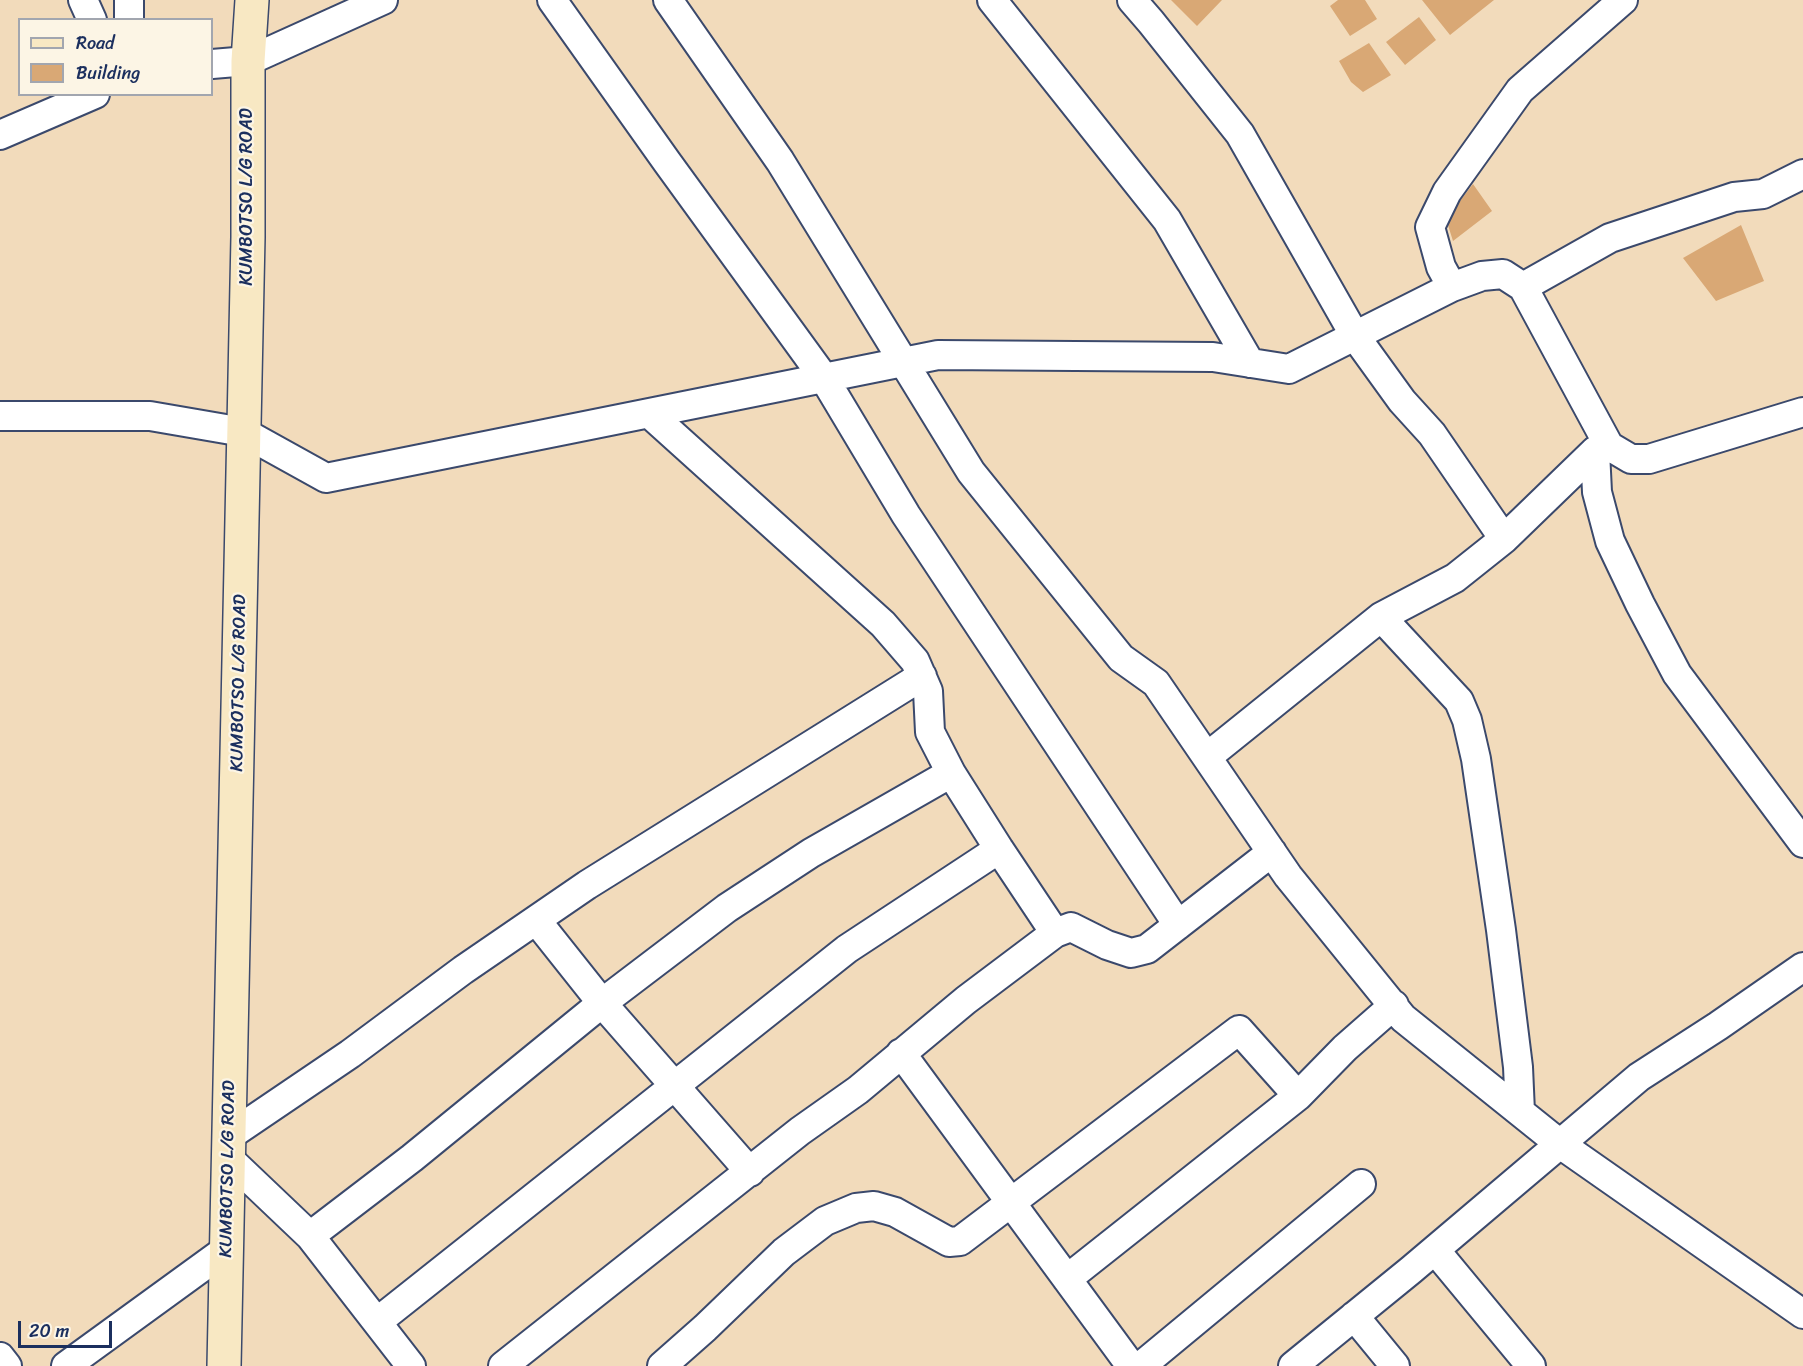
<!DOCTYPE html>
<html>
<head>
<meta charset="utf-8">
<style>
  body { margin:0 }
  #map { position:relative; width:1803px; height:1366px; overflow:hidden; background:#f2dbbb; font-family:Sriracha,sans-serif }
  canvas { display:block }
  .legend { position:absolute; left:18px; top:18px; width:195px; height:78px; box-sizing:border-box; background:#fcf5e5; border:2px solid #a2a6af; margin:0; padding:8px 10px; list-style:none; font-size:18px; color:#1b2f5e }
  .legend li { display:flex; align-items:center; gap:12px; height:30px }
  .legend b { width:30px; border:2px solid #a2a6af }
  .scale { position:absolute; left:18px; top:1321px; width:94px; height:27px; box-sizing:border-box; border:3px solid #1b2f5e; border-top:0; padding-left:8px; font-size:18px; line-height:21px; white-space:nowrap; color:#1b2f5e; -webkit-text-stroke:4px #fcf5e5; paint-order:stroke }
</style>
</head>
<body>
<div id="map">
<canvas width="1803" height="1366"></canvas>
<ul class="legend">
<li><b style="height:8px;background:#f8e8c3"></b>Road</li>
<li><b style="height:16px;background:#d9a875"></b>Building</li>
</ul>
<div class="scale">20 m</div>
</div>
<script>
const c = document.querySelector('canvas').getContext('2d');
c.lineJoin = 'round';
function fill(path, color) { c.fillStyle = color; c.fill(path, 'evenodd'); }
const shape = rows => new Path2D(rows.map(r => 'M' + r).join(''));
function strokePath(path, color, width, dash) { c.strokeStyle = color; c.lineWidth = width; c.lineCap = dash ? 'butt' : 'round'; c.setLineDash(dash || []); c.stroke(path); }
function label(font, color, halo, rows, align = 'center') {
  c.font = font + ' Sriracha,sans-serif'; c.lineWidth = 4.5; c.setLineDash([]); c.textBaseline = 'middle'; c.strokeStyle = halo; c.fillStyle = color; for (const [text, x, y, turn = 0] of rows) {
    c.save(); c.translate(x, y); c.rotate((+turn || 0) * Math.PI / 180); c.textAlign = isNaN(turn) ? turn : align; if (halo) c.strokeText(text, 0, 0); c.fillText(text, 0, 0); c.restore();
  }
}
const building = shape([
  [1171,0,1222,0,1197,26],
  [1338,0,1365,0,1377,19,1350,36,1330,6],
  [1422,0,1494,0,1450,35],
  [1419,17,1436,40,1405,65,1386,42],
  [1369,43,1391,75,1363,92,1351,82,1339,61],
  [1473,184,1492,211,1453,241,1446,219],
  [1741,225,1764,281,1716,301,1683,258]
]);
const street = shape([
  [83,0,92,20],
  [129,0,129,20],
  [552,0,667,162,824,378,906,515,1178,925],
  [668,0,780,161,971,472,1121,658,1156,683,1288,876,1403,1018,1560,1144,1803,1314],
  [992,0,1167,220,1250,363],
  [1132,0,1151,22,1240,134,1355,336,1402,401,1432,434,1504,539],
  [212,64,248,61,383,0],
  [0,135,95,94],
  [1452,287,1441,267,1430,227,1447,192,1520,90,1623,0],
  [1523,287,1610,238,1734,197,1763,194,1803,174],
  [650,414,883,624,915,661,928,691,930,732,951,773,999,849,1055,933],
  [0,416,150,416,243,432,326,478,938,355,1213,357,1289,369,1452,287,1482,276,1503,274,1523,287,1609,446,1631,459,1649,459,1803,412],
  [1595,451,1597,492,1610,541,1640,604,1677,674,1803,843],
  [1381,617,1459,701,1467,720,1476,759,1501,930,1518,1067,1520,1112],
  [1207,757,1381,617,1455,578,1504,539,1595,451,1609,446],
  [536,920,602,1003,750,1172],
  [901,1053,1131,1366],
  [229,1136,350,1054,463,970,587,885,922,676],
  [228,1158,310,1236,411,1366],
  [310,1236,412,1158,602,1003,727,908,811,853,951,773],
  [1435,1250,1531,1366],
  [1067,1279,1298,1096],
  [1354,1316,1395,1366],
  [377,1322,847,949,999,849],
  [0,1357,7,1366],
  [66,1366,227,1249],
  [503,1366,800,1131,858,1090,966,1000,1055,933,1071,927,1107,945,1131,953,1147,949,1272,852],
  [662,1366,705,1328,784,1252,825,1221,856,1208,874,1206,895,1212,949,1242,960,1241,1239,1030,1298,1096,1345,1048,1394,1005],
  [1141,1366,1361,1184],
  [1293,1366,1411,1270,1639,1077,1718,1026,1803,967]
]);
const secondary = shape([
  [224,1366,248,237,248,61,252,0]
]);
const streetNames = [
  ["KUMBOTSO L/G ROAD",247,197,-90],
  ["KUMBOTSO L/G ROAD",239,683,-89],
  ["KUMBOTSO L/G ROAD",228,1169,-89]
];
fill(building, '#d9a875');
strokePath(street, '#3b496c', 32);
strokePath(secondary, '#3b496c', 36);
strokePath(street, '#fff', 28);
strokePath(secondary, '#f8e8c3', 33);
label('18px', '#1b2f5e', '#fcf5e5', streetNames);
</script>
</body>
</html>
